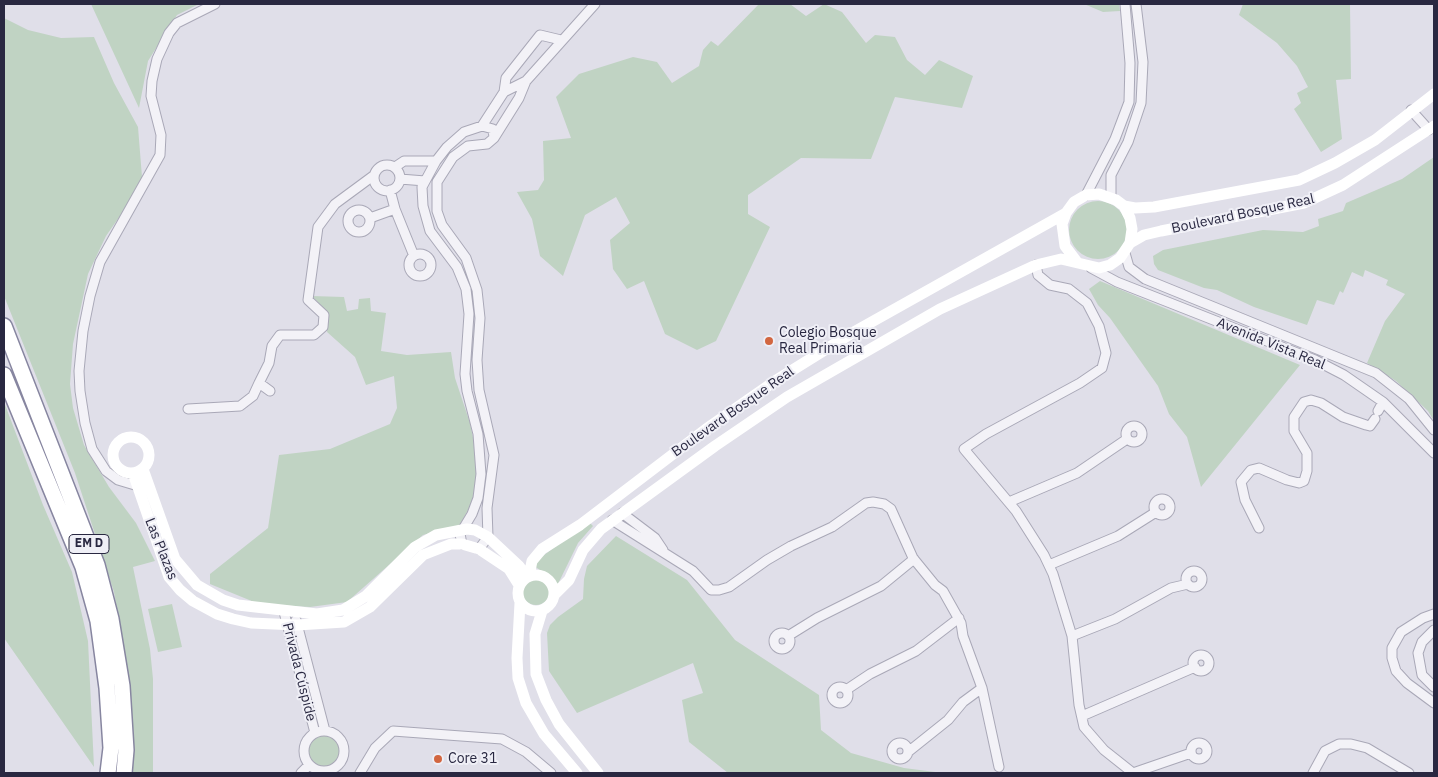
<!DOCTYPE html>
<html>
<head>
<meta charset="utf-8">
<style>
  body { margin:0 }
  #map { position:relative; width:1438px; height:777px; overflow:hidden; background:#e0dfe9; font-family:"IBM Plex Sans",sans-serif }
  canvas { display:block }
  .frame { position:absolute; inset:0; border:5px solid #292841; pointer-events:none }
</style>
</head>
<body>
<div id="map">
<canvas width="1438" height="777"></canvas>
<div class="frame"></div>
</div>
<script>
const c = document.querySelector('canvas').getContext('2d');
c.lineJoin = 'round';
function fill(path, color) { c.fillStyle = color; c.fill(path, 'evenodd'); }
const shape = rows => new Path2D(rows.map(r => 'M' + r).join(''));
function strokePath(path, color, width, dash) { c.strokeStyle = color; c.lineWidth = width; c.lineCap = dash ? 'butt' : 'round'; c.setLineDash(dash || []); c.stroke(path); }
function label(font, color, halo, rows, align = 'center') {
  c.font = font + ' "IBM Plex Sans",sans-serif'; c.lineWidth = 4; c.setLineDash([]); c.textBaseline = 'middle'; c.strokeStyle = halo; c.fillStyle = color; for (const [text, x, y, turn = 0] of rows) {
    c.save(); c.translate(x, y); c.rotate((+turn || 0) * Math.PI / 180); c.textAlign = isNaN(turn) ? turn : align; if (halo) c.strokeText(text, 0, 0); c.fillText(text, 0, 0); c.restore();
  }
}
const green = shape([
  [91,4,199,4,177,15,148,61,139,108],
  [759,4,790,4,806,16,824,4,842,12,866,43,875,35,895,37,907,60,925,75,939,60,973,76,962,108,895,97,871,159,801,158,748,195,748,214,770,227,716,341,697,350,665,334,644,281,627,289,613,269,610,240,630,223,616,197,585,215,563,276,540,256,532,219,517,192,538,190,544,180,543,141,571,138,556,97,579,74,633,57,657,62,672,83,699,66,703,50,711,41,718,46],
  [1084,4,1119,4,1120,11,1103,12],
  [1243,4,1350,4,1351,79,1336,80,1342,139,1321,152,1294,109,1301,103,1297,93,1308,87,1297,66,1277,43,1239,15],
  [4,18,28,30,61,38,94,37,114,83,138,127,142,177,129,203,106,236,88,274,73,344,70,384,73,408,84,445,109,487,136,523,155,561,133,567,150,649,153,679,153,773,130,773,120,629,114,592,75,473,4,296],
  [1434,157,1434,421,1428,411,1396,381,1367,363,1385,321,1405,294,1386,285,1388,280,1365,270,1363,277,1352,272,1343,293,1340,291,1334,305,1317,300,1307,325,1254,307,1217,290,1204,288,1158,270,1154,264,1153,256,1163,250,1263,230,1303,232,1319,226,1318,219,1343,211,1346,203,1402,179],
  '1069 230a29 29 0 1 1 58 0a29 29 0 1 1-58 0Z',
  [1100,281,1300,365,1201,487,1187,437,1169,414,1158,386,1110,318,1098,305,1089,289],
  [312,296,344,297,347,311,358,309,359,299,370,298,371,311,386,313,381,351,407,355,451,352,455,378,470,423,477,457,476,495,460,525,423,535,347,602,310,607,259,604,210,584,210,574,268,528,279,455,330,449,390,424,397,408,394,376,366,385,355,357,327,332,329,314],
  [4,402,43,505,72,572,88,641,94,767,4,638],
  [589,522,593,526,578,543,556,588,552,578,534,566,540,558],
  [616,536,687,580,735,640,819,695,821,730,851,753,904,768,943,773,728,773,689,742,682,700,703,693,693,663,577,713,549,671,547,633,550,625,558,617,583,599,584,579,587,566],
  '522 591a14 14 0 1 1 28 0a14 14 0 1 1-28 0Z',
  [172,604,182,647,158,652,148,609],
  '307 751a17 17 0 1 1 34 0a17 17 0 1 1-34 0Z'
]);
const street = shape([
  [504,92,506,78,540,35,561,40],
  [1411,110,1429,130],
  [482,126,504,92,526,81],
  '374 178a13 13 0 1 1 26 0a13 13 0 1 1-26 0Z',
  [395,167,404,161,436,161],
  [400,179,425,181],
  [390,190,395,209,414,256],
  [1086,195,1115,139,1129,102,1130,63,1125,4],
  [1111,197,1111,175,1128,142,1141,103,1143,62,1136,4],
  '348 221a11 11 0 1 1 22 0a11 11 0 1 1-22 0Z',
  [370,218,395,209],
  [1125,253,1129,267,1145,279,1376,373,1409,399,1434,430],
  '409 265a11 11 0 1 1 22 0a11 11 0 1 1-22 0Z',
  [1036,265,1038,275,1050,285,1069,289,1087,303,1099,326,1106,353,1102,368,1080,383,986,434,964,449,1016,511,1044,555,1053,574,1072,636,1079,705,1084,727,1104,750,1133,773],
  [1091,268,1117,282,1315,360,1344,375,1383,402,1434,453],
  [270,391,259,383,269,363,272,346,280,335,314,335,323,327,324,315,308,300,318,227,335,204,373,176],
  [188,409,240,406,253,396,259,383],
  [1378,411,1383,402],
  '1126 434a8 8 0 1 1 16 0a8 8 0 1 1-16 0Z',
  [138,486,118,480,106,471,92,449,85,423,80,391,79,371,83,331,90,296,100,262,160,155,161,135,151,96,152,81,157,59,169,33,177,23,215,4],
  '1154 507a8 8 0 1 1 16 0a8 8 0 1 1-16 0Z',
  [1009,502,1077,473,1127,439],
  [622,513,655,538,663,550],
  [612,520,693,571,711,590,719,590,729,587,767,560,791,546,832,527,866,503,873,502,884,504,891,509,913,558,935,585,943,591,961,623,963,636,982,688,999,767],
  [1259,528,1245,500,1241,482,1251,470,1259,468,1287,480,1299,483,1304,481,1307,471,1307,453,1294,431,1294,417,1304,402,1311,400,1321,403,1343,417,1366,425,1370,426,1375,419],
  [462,544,460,534,472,514,478,498,481,474,478,434,467,391,465,374,469,314,466,289,457,267,430,231,423,206,422,187,436,161,447,147,464,132,482,126,493,129,494,138],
  [479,549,488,537,487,508,494,455,479,390,477,360,480,318,477,290,466,258,442,225,437,211,437,182,453,157,468,146,487,144,494,138,519,98,526,81,595,4],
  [1049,565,1118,536,1156,512],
  '1186 579a8 8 0 1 1 16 0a8 8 0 1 1-16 0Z',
  [284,612,315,733],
  [1434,614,1423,618,1401,632,1392,648,1392,658,1396,671,1407,683,1434,703],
  [296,620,325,731],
  [1434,630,1422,642,1418,653,1422,675,1434,687],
  '774 641a8 8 0 1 1 16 0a8 8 0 1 1-16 0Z',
  [788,636,817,618,881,586,914,559],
  [1072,636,1115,619,1171,588,1188,584],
  '1193 663a8 8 0 1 1 16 0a8 8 0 1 1-16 0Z',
  '832 695a8 8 0 1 1 16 0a8 8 0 1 1-16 0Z',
  [846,690,870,674,916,651,959,618],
  [1082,716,1195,667],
  '304 751a20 20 0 1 1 40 0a20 20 0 1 1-40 0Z',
  '1191 751a8 8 0 1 1 16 0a8 8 0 1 1-16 0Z',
  '892 751a8 8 0 1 1 16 0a8 8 0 1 1-16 0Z',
  [908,752,948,720,963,702,982,688],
  [301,773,309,765],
  [360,773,375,748,393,731,502,739,526,752,551,773],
  [1133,773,1191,753],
  [1313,773,1325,751,1339,744,1351,744,1367,748,1409,773]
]);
const secondary = shape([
  [1124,206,1135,208,1154,207,1299,180,1335,163,1375,140,1434,94],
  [1130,243,1144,235,1161,231,1304,203,1343,185,1434,126],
  '113 455a18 18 0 1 1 36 0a18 18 0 1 1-36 0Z',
  [143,469,175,559,197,585,223,600,238,605,317,614,343,610,366,596,415,547,436,535,467,529,475,530,488,537,519,566,527,577],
  [133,473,169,577,180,590,193,601,217,614,233,619,251,623,297,625,344,622,370,607,423,555,451,544,462,544,479,549,509,569,519,585],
  '518 593a18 18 0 1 1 36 0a18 18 0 1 1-36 0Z',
  [529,576,532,561,542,549,580,525,706,429,775,381,852,333,1066,213],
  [554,595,569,580,583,550,601,529,715,446,787,397,940,309,1036,265,1061,259,1099,268,1110,265,1120,258,1130,243,1132,229,1130,218,1124,206,1116,200,1099,194,1086,195,1074,202,1066,213,1062,224,1065,246,1077,262],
  [520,603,517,658,518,678,526,703,544,734,577,773],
  [542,611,535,634,536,674,546,700,559,724,598,773]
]);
const highway = shape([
  [4,326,97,565,111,619,122,686,126,750,124,773],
  [4,375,83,567,98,621,107,688,111,748,108,773]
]);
const markers = [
  [769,341,5,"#d26640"],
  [438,759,5,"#d26640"]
];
const shields = [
  [89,544,40]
];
const shieldNames = [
  ["EM D",89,544]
];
const streetNames = [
  ["Boulevard Bosque Real",1243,214,-12],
  ["Avenida Vista Real",1271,344,22],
  ["Boulevard Bosque Real",733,412,-35],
  ["Las Plazas",161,549,68],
  ["Privada Cúspide",299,672,76]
];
const poiNames = [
  ["Colegio Bosque",779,333],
  ["Real Primaria",779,349],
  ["Core 31",448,759]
];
fill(green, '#c0d3c3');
strokePath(street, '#a9a8b7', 11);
strokePath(highway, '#8786a0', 18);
strokePath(street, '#f3f2f7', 9);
strokePath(secondary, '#fff', 11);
strokePath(highway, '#fff', 15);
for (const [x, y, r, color] of markers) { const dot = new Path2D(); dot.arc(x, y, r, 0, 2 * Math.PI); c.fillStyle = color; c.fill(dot); strokePath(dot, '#efeff6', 2); }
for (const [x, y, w] of shields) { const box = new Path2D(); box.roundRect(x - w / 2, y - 9.5, w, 19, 4); c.fillStyle = '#efeff6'; c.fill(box); strokePath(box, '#292841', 1); }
label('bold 12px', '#292841', null, shieldNames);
label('14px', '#292841', '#efeff6', streetNames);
label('14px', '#292841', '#efeff6', poiNames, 'left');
</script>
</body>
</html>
